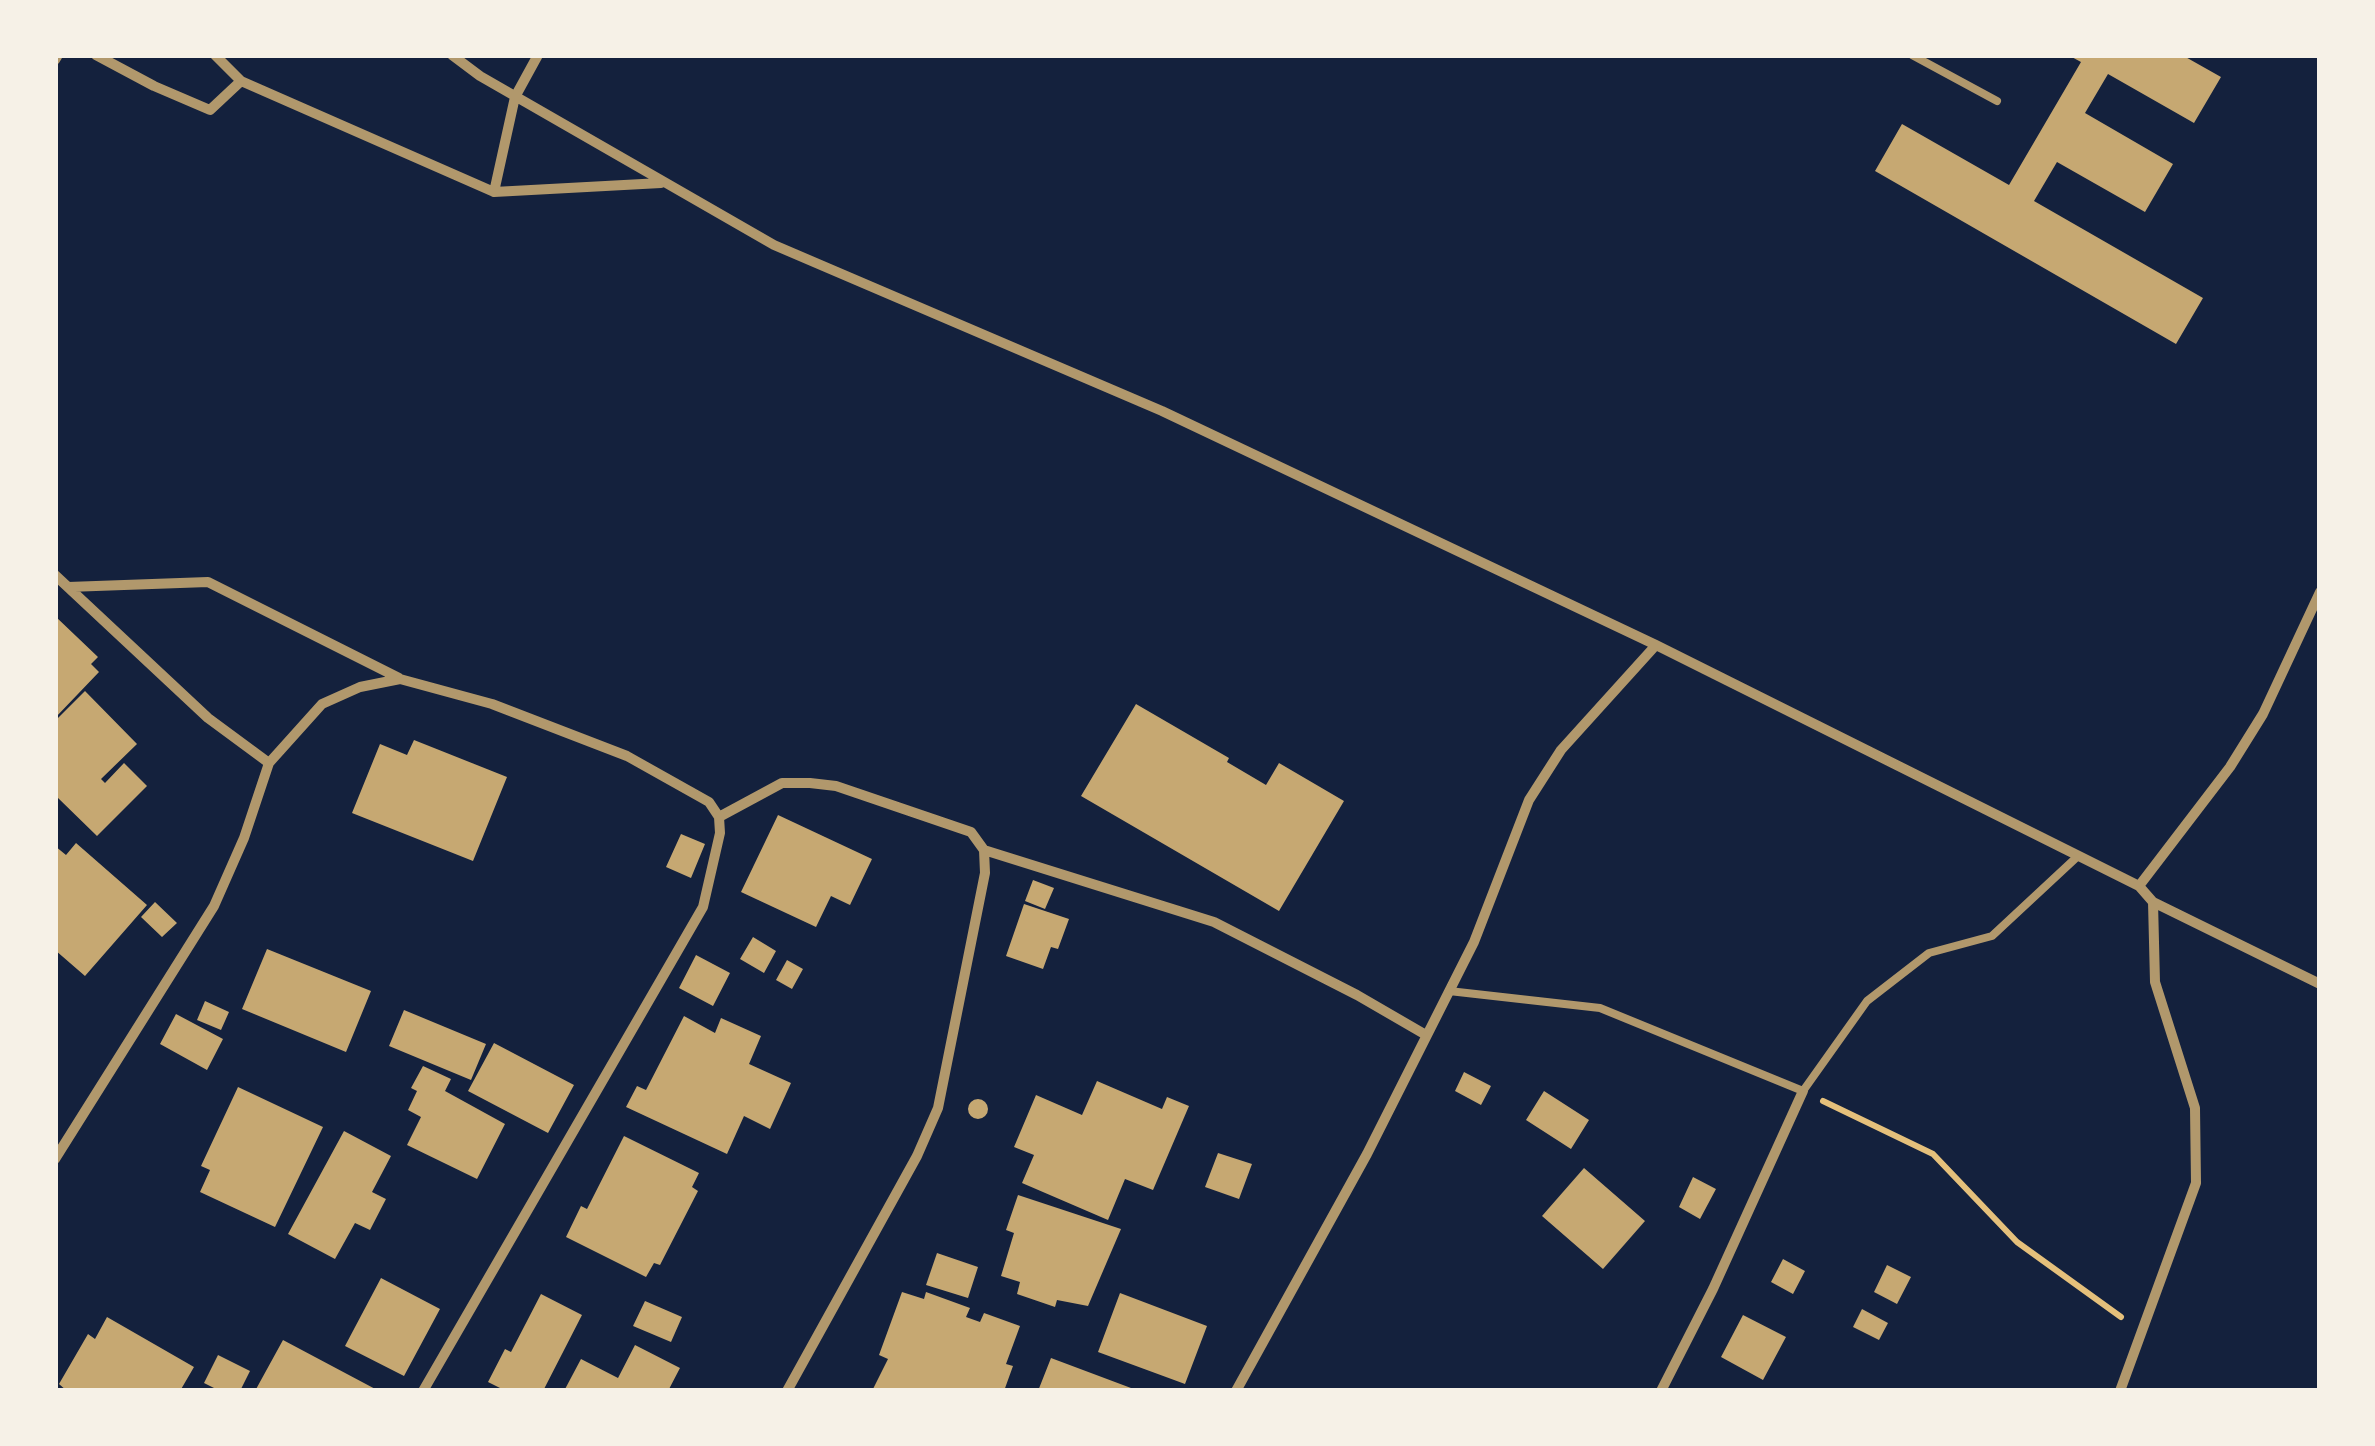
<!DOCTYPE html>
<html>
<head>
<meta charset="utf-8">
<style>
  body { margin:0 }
  #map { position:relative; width:2375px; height:1446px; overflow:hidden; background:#14213d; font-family:Lora,serif }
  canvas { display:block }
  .frame { position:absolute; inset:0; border:58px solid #f6f1e7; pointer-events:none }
</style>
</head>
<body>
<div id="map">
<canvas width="2375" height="1446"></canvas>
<div class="frame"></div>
</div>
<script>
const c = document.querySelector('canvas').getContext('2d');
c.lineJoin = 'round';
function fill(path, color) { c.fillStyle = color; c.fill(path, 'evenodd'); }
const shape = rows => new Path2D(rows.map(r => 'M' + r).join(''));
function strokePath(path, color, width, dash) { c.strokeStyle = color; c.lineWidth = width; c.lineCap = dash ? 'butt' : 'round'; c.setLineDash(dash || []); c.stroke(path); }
const building = shape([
  [2068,55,2182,55,2221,77,2194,123,2108,74,2085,113,2173,164,2145,212,2057,162,2034,201,2203,298,2176,344,1875,171,1902,124,2009,185,2081,62],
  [55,616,98,657,91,664,99,672,55,718],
  [85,691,137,744,101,779,105,783,124,763,147,786,97,836,57,797,55,799,55,721],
  [1136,704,1229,758,1227,762,1266,785,1279,763,1344,801,1279,911,1081,796],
  [414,740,507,777,473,861,352,813,380,744,407,755],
  [778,815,872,859,850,905,831,896,816,927,741,892],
  [681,834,705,844,691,878,666,867],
  [76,843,147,905,85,976,55,950,55,846,66,855],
  [1033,880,1054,888,1045,909,1025,901],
  [155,902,177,923,162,937,141,917],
  [1024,904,1069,919,1058,949,1051,947,1043,969,1006,956],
  [753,937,776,951,764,973,740,959],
  [267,949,371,991,346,1052,242,1009],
  [696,955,730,973,713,1006,679,988],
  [787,960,803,969,792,989,776,980],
  [205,1001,229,1012,221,1030,197,1020],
  [404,1010,486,1044,471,1080,389,1046],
  [176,1014,223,1039,207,1070,160,1044],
  [684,1016,715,1033,721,1018,761,1036,749,1064,791,1083,770,1129,744,1116,727,1154,626,1107,637,1086,646,1090],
  [494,1043,574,1085,548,1133,468,1091],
  [423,1066,451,1079,445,1091,505,1124,477,1179,407,1145,421,1117,408,1110,417,1091,411,1088],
  [1464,1072,1491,1086,1481,1105,1455,1091],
  [1097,1081,1162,1109,1167,1097,1189,1106,1153,1190,1125,1179,1108,1220,1022,1183,1034,1155,1014,1147,1036,1095,1082,1115],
  [238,1087,323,1127,275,1227,200,1192,210,1170,201,1166],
  [1544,1091,1589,1120,1571,1149,1526,1120],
  '968 1109a10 10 0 1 1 20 0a10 10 0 1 1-20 0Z',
  [344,1131,391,1156,372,1192,386,1199,370,1230,355,1223,335,1259,288,1234],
  [624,1136,699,1173,692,1187,698,1191,660,1265,654,1263,646,1277,566,1237,581,1206,587,1209],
  [1218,1153,1252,1164,1239,1199,1205,1187],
  [1584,1168,1645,1221,1603,1269,1542,1216],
  [1693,1177,1716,1189,1700,1219,1679,1207],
  [1018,1195,1121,1229,1088,1306,1057,1300,1055,1307,1017,1294,1020,1282,1001,1276,1014,1233,1006,1230],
  [937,1253,978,1267,968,1298,926,1285],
  [1783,1259,1805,1271,1793,1294,1771,1282],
  [1887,1265,1911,1277,1897,1304,1874,1292],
  [381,1278,440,1309,404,1376,345,1346],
  [902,1292,924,1299,926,1292,970,1308,966,1317,980,1322,984,1313,1020,1326,1006,1364,1013,1366,1004,1391,872,1391,888,1359,879,1355],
  [1120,1293,1207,1326,1185,1384,1098,1352],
  [541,1294,582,1315,543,1391,506,1391,488,1382,505,1349,511,1352],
  [645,1301,682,1317,671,1342,633,1326],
  [1862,1309,1888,1323,1879,1340,1853,1327],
  [1743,1315,1786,1337,1763,1380,1721,1357],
  [107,1317,194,1367,180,1391,67,1391,59,1384,88,1334,95,1339],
  [283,1340,379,1391,255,1391],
  [635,1345,680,1368,668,1391,564,1391,581,1359,618,1378],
  [218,1355,250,1371,240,1391,220,1391,204,1383],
  [1051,1358,1139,1391,1038,1391]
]);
const path = shape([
  [1823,1101,1933,1154,2017,1242,2121,1317]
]);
const service = shape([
  [1912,55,1997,101],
  [1449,991,1600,1008,1803,1091,1867,1001,1929,953,1992,936,2078,856]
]);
const minor = shape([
  [96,55,154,86,210,110,241,81,215,55],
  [452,55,480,76,774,245,1162,411,1656,645,2139,886,2153,902,2320,984],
  [55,60,58,55],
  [241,81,494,192,661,183],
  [494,192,515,97,538,55],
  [55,575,208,718,269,763,322,704,360,687,400,679,492,704,627,756,709,802,719,817,720,833,703,907,423,1391],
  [68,587,208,582,399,678],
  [719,817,782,783,810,783,836,786,971,832,984,850,985,873,938,1108,917,1156,787,1391],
  [984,850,1214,922,1357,995,1426,1035],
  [2139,886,2230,767,2263,714,2320,592],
  [55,1159,214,906,244,838,269,763],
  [1236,1391,1367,1154,1474,942,1529,800,1561,750,1656,645],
  [1661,1391,1713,1289,1803,1091],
  [2120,1391,2196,1183,2195,1108,2155,982,2153,902]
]);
fill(building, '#c6a872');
strokePath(path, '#e5c07b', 6);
strokePath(service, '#b1986c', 8);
strokePath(minor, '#b1986c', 10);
</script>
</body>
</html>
